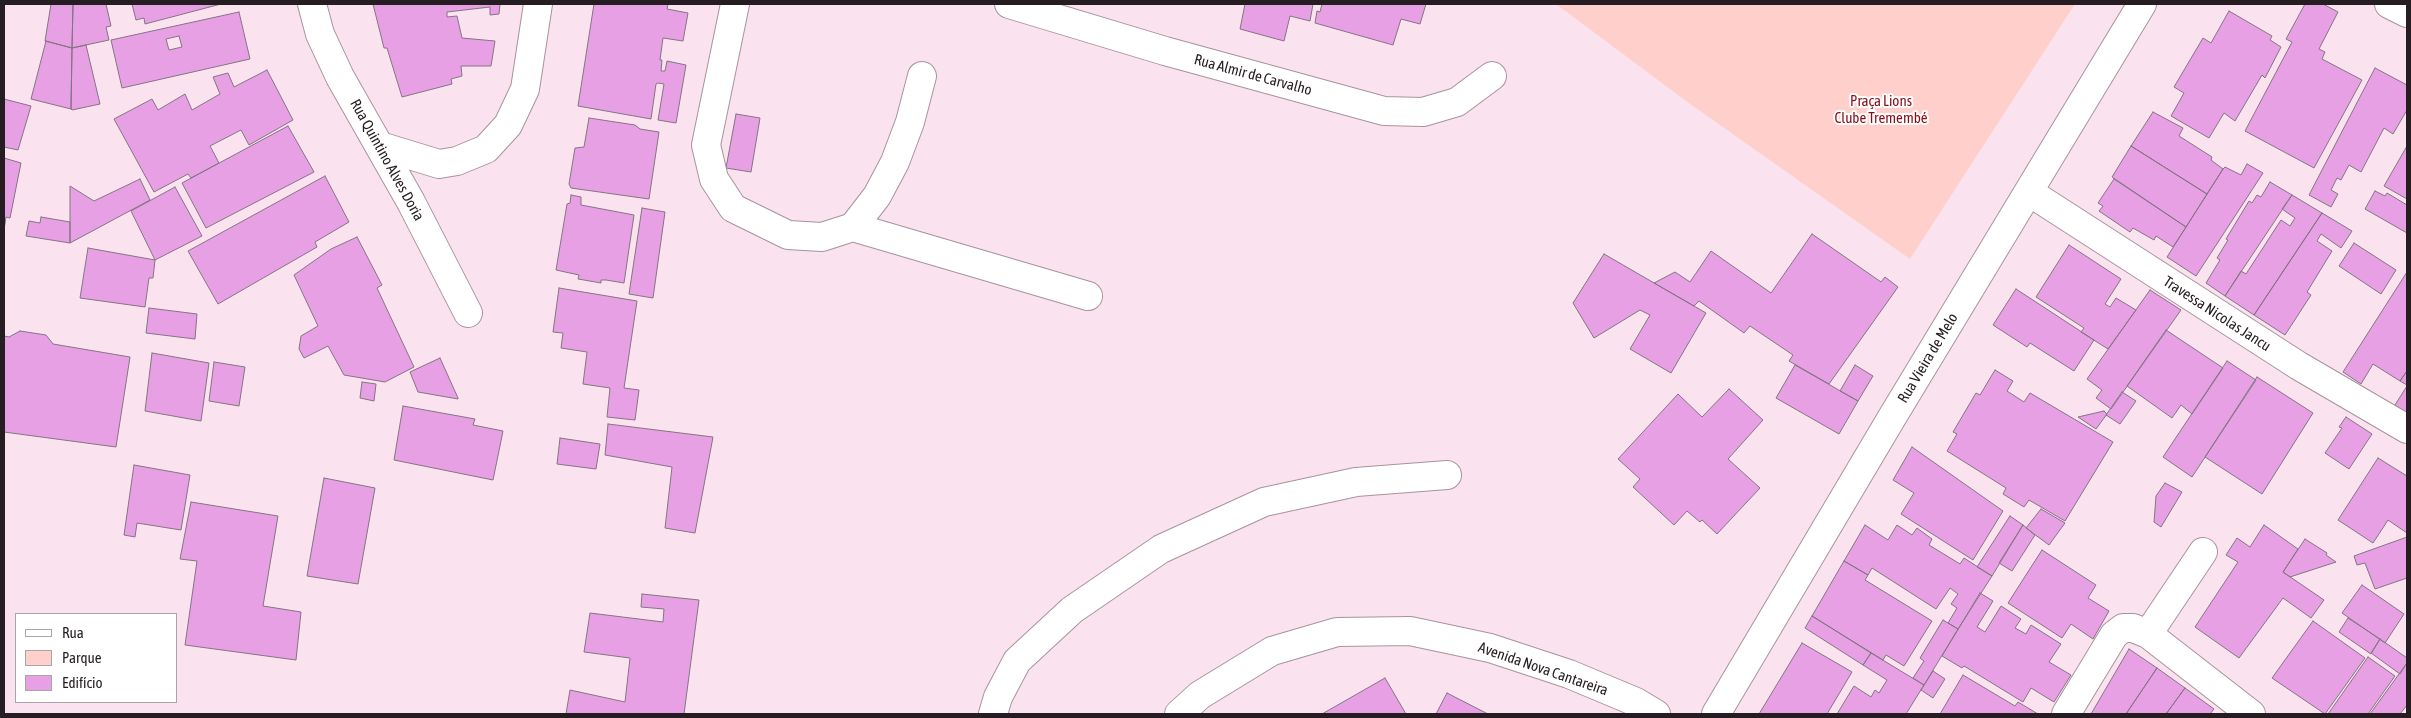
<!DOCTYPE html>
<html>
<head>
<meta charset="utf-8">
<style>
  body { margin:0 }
  #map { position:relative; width:2411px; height:718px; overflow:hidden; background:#fae3ee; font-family:"Asap Condensed",sans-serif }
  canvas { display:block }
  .frame { position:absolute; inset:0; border:5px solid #251d21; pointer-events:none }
  .legend { position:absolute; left:15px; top:613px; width:162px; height:90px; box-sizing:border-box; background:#fff; border:1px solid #a8a5a6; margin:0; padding:6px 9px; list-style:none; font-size:15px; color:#251d21 }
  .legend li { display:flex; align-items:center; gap:10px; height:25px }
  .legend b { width:25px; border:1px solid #a8a5a6 }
</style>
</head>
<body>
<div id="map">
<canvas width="2411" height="718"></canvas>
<div class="frame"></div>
<ul class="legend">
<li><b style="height:6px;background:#fff"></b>Rua</li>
<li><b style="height:14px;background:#ffcfcb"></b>Parque</li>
<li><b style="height:14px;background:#e8a0e5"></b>Edifício</li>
</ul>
</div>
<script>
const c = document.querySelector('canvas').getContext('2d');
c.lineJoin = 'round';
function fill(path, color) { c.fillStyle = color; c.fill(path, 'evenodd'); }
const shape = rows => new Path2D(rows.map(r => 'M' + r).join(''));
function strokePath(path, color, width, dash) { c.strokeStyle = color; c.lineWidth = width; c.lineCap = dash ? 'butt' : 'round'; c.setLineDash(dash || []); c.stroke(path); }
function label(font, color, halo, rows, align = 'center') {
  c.font = font + ' "Asap Condensed",sans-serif'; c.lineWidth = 4; c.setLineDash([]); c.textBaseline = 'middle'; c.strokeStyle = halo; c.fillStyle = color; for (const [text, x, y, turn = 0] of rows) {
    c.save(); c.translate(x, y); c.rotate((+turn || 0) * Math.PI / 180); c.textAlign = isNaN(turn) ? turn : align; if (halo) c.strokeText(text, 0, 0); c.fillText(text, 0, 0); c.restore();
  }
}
const green = shape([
  [1556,4,2075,4,1910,259,1686,101]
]);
const building = shape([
  [51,4,73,4,72,48,45,41,51,4],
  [73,4,106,4,111,26,106,27,109,40,72,48,73,4],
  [132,4,221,4,145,24,144,18,136,20,132,4],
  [373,4,500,4,499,14,490,15,490,7,447,12,447,17,457,16,462,38,495,41,491,66,461,66,462,76,451,79,452,84,402,97,387,48,384,48,373,4],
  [594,4,668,4,667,9,688,13,683,41,663,38,660,60,662,60,661,71,665,71,667,61,686,65,676,123,658,120,664,84,658,83,656,84,651,119,578,106,594,4],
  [1245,4,1313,4,1310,21,1290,16,1284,41,1240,29,1245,4],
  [1322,4,1426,4,1420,24,1401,19,1393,45,1315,23,1317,11,1320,12,1322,4],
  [2305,4,2323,4,2338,12,2319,49,2325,52,2322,59,2362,80,2314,168,2245,131,2292,42,2286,39,2305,4],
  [2229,11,2272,36,2270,40,2281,47,2265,78,2262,75,2235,121,2224,113,2209,138,2171,116,2184,93,2174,87,2203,38,2211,43,2229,11],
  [239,12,250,59,122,88,111,40,239,12],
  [179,36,182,47,169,50,166,39,179,36],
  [46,41,72,48,71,109,31,99,46,41],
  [86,45,100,104,72,110,71,109,72,48,86,45],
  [2375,68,2407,85,2407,110,2393,134,2384,128,2361,172,2349,165,2341,180,2337,178,2331,190,2338,194,2331,207,2309,195,2375,68],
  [267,70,293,120,249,145,241,130,210,146,219,163,191,178,188,174,154,192,114,119,152,99,158,110,185,94,192,110,220,94,213,77,228,73,234,87,267,70],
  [4,99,31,106,18,150,4,147,4,99],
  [2153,112,2183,128,2179,136,2212,157,2211,160,2223,169,2207,194,2131,146,2153,112],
  [736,114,760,118,751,172,726,168,736,114],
  [589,118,635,125,640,129,659,132,649,199,571,188,569,184,575,148,584,147,589,118],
  [288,126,314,172,206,228,182,183,288,126],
  [2131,146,2207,194,2186,227,2112,177,2131,146],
  [2407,146,2407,199,2384,186,2407,146],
  [4,158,21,163,10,218,6,217,4,230,4,158],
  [2247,164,2263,173,2196,276,2167,257,2223,169,2225,167,2241,175,2247,164],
  [325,176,349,222,315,242,317,247,218,304,188,251,325,176],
  [140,179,150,200,70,243,70,186,94,201,140,179],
  [2114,179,2186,227,2173,247,2156,236,2154,240,2133,228,2130,232,2099,211,2103,206,2098,203,2114,179],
  [2270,182,2292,195,2225,296,2206,283,2220,260,2217,258,2228,240,2226,239,2249,201,2252,203,2257,195,2261,197,2270,182],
  [175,187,202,236,155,260,131,211,175,187],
  [2375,191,2385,196,2387,193,2407,205,2407,233,2365,209,2375,191],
  [571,195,581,197,581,205,634,215,624,283,606,280,601,280,601,283,584,280,578,279,579,275,556,270,567,204,570,203,571,195],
  [2292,195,2322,213,2254,315,2225,296,2241,271,2246,274,2281,220,2290,226,2295,218,2282,209,2292,195],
  [642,208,665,212,653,298,629,294,642,208],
  [2322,213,2352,231,2341,248,2321,234,2317,241,2332,251,2307,292,2311,295,2285,335,2254,315,2322,213],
  [41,217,70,222,70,243,26,236,29,221,40,223,41,217],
  [1812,234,1881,282,1885,277,1898,287,1829,384,1789,361,1793,355,1750,326,1744,333,1699,301,1694,306,1654,283,1675,272,1690,282,1711,251,1771,293,1812,234],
  [357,237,382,285,377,288,414,367,385,382,344,375,328,346,304,358,299,349,301,336,318,326,294,275,331,249,357,237],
  [2354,243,2396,270,2381,294,2339,266,2354,243],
  [2069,245,2121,279,2105,304,2110,307,2116,298,2136,310,2108,349,2081,332,2084,328,2036,297,2069,245],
  [88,248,155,260,153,278,149,278,145,307,80,298,88,248],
  [1604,254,1706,313,1671,373,1630,349,1650,315,1640,310,1594,338,1573,303,1604,254],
  [2407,272,2407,371,2400,381,2373,364,2361,384,2343,372,2407,272],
  [559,288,637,301,624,388,639,390,635,420,607,417,610,388,583,384,587,352,561,348,563,333,553,332,559,288],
  [2016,289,2094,340,2074,371,2030,343,2027,347,1993,325,2016,289],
  [2150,290,2181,310,2111,409,2096,398,2102,390,2087,379,2150,290],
  [149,308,197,314,195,339,146,333,149,308],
  [2166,330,2223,368,2192,414,2181,405,2172,418,2127,386,2166,330],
  [20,331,46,335,53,344,130,357,116,447,4,432,4,336,9,337,20,331],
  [152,353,209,363,201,421,145,411,152,353],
  [440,358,458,398,458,399,418,392,410,372,440,358],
  [2227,361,2256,380,2192,477,2163,457,2227,361],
  [214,362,245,367,239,406,209,401,214,362],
  [1795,365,1858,401,1839,434,1776,398,1795,365],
  [1855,365,1873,376,1858,401,1840,391,1855,365],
  [1995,370,2013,381,2007,391,2024,402,2030,393,2113,442,2065,521,2029,500,2024,507,2003,494,2006,488,1947,451,1957,434,1953,432,1976,393,1980,395,1995,370],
  [2407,371,2407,385,2400,381,2407,371],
  [2257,377,2313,413,2262,494,2205,457,2257,377],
  [362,382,376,384,374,401,360,398,362,382],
  [2407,386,2407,413,2395,405,2407,386],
  [1729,389,1763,420,1728,459,1760,488,1717,534,1702,520,1700,522,1687,511,1674,525,1633,487,1640,479,1618,459,1678,394,1702,417,1729,389],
  [2122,392,2136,401,2120,424,2106,415,2122,392],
  [403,406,475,419,473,425,503,431,493,480,394,460,403,406],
  [2104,411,2107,414,2096,429,2078,417,2104,411],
  [2346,417,2372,434,2349,469,2325,453,2342,428,2339,427,2346,417],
  [608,424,713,437,695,533,665,528,672,467,605,455,608,424],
  [560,438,600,444,596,469,557,464,560,438],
  [1912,447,2003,511,1973,560,1901,514,1914,493,1893,480,1912,447],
  [2378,458,2407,476,2407,533,2388,520,2373,543,2338,520,2378,458],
  [134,465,190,475,181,530,137,523,135,537,124,535,134,465],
  [324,478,375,488,358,584,307,576,324,478],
  [2165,483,2182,492,2161,527,2154,522,2156,496,2165,483],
  [191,502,278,516,263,606,301,612,296,660,185,645,197,561,180,559,191,502],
  [2041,509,2065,523,2049,545,2026,528,2041,509],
  [2010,516,2023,525,1992,576,1977,567,2010,516],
  [1865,525,1888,540,1897,525,1912,535,1917,528,1932,539,1929,545,1960,564,1964,558,1992,576,1958,629,1948,623,1957,608,1951,604,1958,594,1950,588,1936,609,1872,568,1868,575,1844,561,1865,525],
  [2023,525,2035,535,2012,571,1999,563,2023,525],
  [2264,525,2298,549,2283,572,2324,600,2311,618,2283,598,2239,658,2195,627,2238,562,2226,555,2237,538,2250,547,2264,525],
  [2407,537,2407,578,2375,589,2365,563,2357,565,2354,556,2407,537],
  [2305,539,2327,553,2326,555,2336,562,2290,577,2283,572,2305,539],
  [2042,550,2096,585,2088,598,2109,611,2093,639,2071,624,2062,638,2008,603,2042,550],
  [1844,561,1868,575,1865,580,1932,621,1904,666,1886,655,1883,660,1812,616,1844,561],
  [2362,585,2404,614,2385,643,2342,613,2362,585],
  [1980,593,1993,601,1977,627,1985,632,2001,606,2021,619,2015,628,2026,634,2031,625,2061,644,2049,662,2071,675,2054,702,2031,688,2023,702,1964,666,1962,668,1942,656,1980,593],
  [642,594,699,600,684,714,566,714,570,690,625,702,630,658,584,652,590,613,663,622,664,609,641,607,642,594],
  [1812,616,1871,653,1863,665,1805,628,1812,616],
  [2348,618,2380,639,2371,654,2339,632,2348,618],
  [1943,620,1958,629,1924,685,1913,678,1924,661,1920,658,1943,620],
  [2313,621,2365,658,2325,714,2272,678,2313,621],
  [2380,639,2407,658,2407,663,2400,674,2371,653,2380,639],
  [1802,643,1852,672,1827,714,1759,714,1802,643],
  [2129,649,2157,668,2126,714,2091,714,2129,649],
  [1871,653,1924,685,1906,714,1837,714,1854,686,1871,697,1875,690,1879,693,1887,680,1863,665,1871,653],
  [2368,657,2395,676,2368,714,2328,714,2368,657],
  [2407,663,2407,705,2400,714,2370,714,2407,663],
  [2157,668,2185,688,2166,714,2126,714,2157,668],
  [1933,671,1945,679,1933,698,1921,690,1933,671],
  [1963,675,2015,706,2018,702,2038,714,1940,714,1963,675],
  [1385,678,1406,714,1322,714,1385,678],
  [2185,688,2214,709,2210,714,2166,714,2185,688],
  [1447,693,1488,714,1436,714,1447,693]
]);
const street = shape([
  [312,4,320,34,340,77,411,202,468,313],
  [735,4,706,145,714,179,733,208,788,235,822,237,853,227,877,196,895,162,910,122,922,76],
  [1009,4,1165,51,1384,111,1423,112,1457,102,1492,76],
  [2389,4,2407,13],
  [380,146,439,164,457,161,486,149,508,125,525,89,538,4],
  [2029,192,2299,366,2407,429],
  [853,227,1088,296],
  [2148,634,2203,552],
  [993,714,998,697,1017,661,1072,610,1161,549,1264,502,1356,482,1447,475],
  [1179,714,1200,695,1272,651,1337,632,1410,631,1490,648,1569,674,1636,702,1656,714],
  [1716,714,1891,419,2142,4],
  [2066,714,2114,635,2123,628,2133,628,2148,634,2251,714]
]);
const streetNames = [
  ["Rua Almir de Carvalho",1253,75,15],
  ["Rua Quintino Alves Doria",387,160,61],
  ["Travessa Nicolas Jancu",2217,314,33],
  ["Rua Vieira de Melo",1928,358,-59],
  ["Avenida Nova Cantareira",1543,669,19]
];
const parkNames = [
  ["Praça Lions",1881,101],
  ["Clube Tremembé",1881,118]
];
fill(green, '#ffcfcb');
fill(building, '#e8a0e5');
strokePath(building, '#837482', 1);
strokePath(street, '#a8939d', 30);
strokePath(street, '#fff', 28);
label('15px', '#251d21', '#fff', streetNames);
label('15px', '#870e19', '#fff', parkNames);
</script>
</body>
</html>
